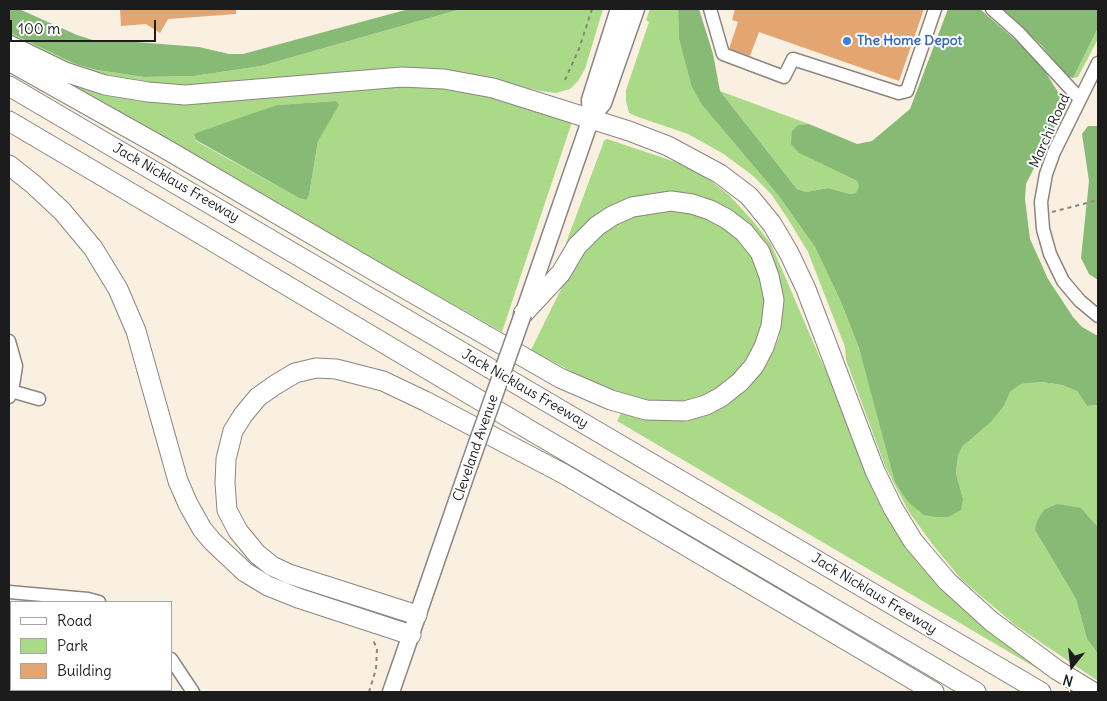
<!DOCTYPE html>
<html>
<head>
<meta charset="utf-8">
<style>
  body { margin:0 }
  #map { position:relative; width:1107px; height:701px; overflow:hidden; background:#f9f0e2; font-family:Delius,sans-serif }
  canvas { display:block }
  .frame { position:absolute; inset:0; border:10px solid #1c1c1c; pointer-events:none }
  .legend { position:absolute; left:10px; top:601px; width:162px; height:90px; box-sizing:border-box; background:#fff; border:1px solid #a4a4a4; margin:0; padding:6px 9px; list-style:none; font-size:15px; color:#1c1c1c }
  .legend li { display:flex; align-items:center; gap:10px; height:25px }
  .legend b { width:25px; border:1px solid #a4a4a4 }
  .north { position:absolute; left:1047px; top:641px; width:50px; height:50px; -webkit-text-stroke:4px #fff; paint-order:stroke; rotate:196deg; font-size:14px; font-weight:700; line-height:20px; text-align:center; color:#1c1c1c }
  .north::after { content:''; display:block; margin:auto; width:18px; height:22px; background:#1c1c1c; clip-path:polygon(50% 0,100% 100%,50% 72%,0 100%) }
  .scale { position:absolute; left:10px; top:20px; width:146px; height:22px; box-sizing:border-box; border:2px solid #1c1c1c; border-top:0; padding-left:6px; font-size:15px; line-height:18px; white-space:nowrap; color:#1c1c1c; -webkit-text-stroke:4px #fff; paint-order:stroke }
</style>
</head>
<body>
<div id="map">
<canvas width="1107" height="701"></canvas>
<div class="frame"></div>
<ul class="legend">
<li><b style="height:6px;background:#fff"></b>Road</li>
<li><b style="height:14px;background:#aada88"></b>Park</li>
<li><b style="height:14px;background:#e4a671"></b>Building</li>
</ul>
<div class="north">N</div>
<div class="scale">100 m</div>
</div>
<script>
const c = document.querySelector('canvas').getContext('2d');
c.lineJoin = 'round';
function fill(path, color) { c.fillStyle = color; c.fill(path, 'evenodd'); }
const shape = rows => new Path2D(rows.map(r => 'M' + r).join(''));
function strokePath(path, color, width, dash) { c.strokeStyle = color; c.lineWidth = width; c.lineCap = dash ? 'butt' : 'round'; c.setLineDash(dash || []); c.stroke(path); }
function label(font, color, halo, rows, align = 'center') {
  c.font = font + ' Delius,sans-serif'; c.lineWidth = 4; c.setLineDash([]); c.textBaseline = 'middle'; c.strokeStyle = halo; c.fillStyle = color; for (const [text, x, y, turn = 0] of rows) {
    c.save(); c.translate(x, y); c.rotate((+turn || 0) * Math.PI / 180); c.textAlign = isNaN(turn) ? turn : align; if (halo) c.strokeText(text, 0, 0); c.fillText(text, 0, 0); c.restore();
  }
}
const green = shape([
  [461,9,603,9,585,69,578,81,570,89,556,93,540,91,490,79,195,86,149,84,90,72,55,59,9,36,9,32,78,65,97,70,144,77,194,76,261,66],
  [650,9,678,9,679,39,693,87,702,105,778,195,815,247,841,302,859,348,869,382,963,499,956,473,958,455,963,446,991,422,1004,406,1010,392,1021,384,1042,382,1062,385,1077,391,1087,406,1098,405,1098,527,1081,508,1035,530,1076,599,1087,639,1098,654,1098,681,1015,625,961,579,933,545,909,512,885,466,846,360,845,347,808,252,788,219,771,194,752,175,722,153,688,134,638,117,629,113,626,101,626,90,649,22,646,20],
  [1098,28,1098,39,1078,77,1073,78],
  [38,67,134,93,377,82,483,89,572,122,502,332,215,170],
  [336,101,318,141,309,195,305,200,299,198,196,141,194,136,277,105],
  [720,91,809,124,798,125,799,153,857,181,859,186,856,193,850,194,828,188,806,192,797,189],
  [607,139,679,163,703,175,729,195,753,221,771,244,823,365,839,391,899,527,1065,685,617,421,624,407,652,414,744,391,766,365,779,337,780,325,761,243,663,197,571,245,566,243,604,141],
  [680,206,737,230,769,286,755,364,695,404,651,405,614,394,531,350,568,275,581,254,598,234,632,214]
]);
const forest = shape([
  [9,9,19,9,77,35,96,41,111,40,199,47,229,54,243,54,409,9,461,9,261,66,194,76,144,77,97,70,78,65,21,38,9,32],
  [678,9,699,9,713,54,720,91,797,189,806,192,828,188,850,194,856,193,859,186,857,181,799,153,791,144,792,131,798,125,809,124,857,144,872,141,910,109,948,9,980,9,1022,46,1043,68,1061,97,1062,107,1059,118,1026,184,1025,199,1030,239,1048,279,1073,317,1082,327,1098,336,1098,405,1087,406,1077,391,1062,385,1042,382,1021,384,1010,392,1004,406,991,422,963,446,958,455,956,473,963,499,961,510,948,517,936,517,924,515,908,502,895,482,859,348,841,302,815,247,778,195,702,105,692,87,679,39],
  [1003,9,1098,9,1098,28,1073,78,1066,76,1042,46],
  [336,101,339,105,318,141,309,195,306,200,299,198,196,140,194,135,196,133,277,105],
  [1088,126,1098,126,1098,280,1089,274,1081,258,1089,181,1082,134],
  [1057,504,1081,508,1098,527,1098,654,1087,639,1076,599,1035,530,1037,521,1044,510]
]);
const building = shape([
  [120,9,236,9,236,14,168,19,160,33,146,24,121,26],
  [735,9,924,9,899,81,759,32,750,56,729,49,738,22,732,20]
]);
const path = shape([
  [565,80,579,49,592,9],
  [1052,212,1098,200],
  [369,692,376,669,377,649,374,642,375,639]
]);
const minor = shape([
  [710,9,723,54,784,77,793,59,899,93,907,91,935,9],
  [992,9,1019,33,1080,99],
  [1098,63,1054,152,1046,174,1041,202,1043,229,1050,254,1063,281,1080,301,1098,316],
  [9,341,16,366,13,385,9,397],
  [11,391,39,399],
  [9,592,88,599,99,602],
  [171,659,193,692]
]);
const major = shape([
  [591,118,590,100,619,9],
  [524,312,591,118,603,103,636,9],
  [391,692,469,466]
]);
const highway = shape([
  [9,45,65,72,105,85,148,92,185,95,402,77,444,79,493,88,629,131,668,146,720,174,749,196,772,224,789,253,806,289,875,471,893,508,913,541,947,581,991,621,1057,670,1093,692],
  [9,61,164,148,383,276,560,378,611,400,646,410,685,411,706,405,721,397,740,382,754,366,764,347,771,326,774,300,769,276,760,252,744,232,727,219,710,210,692,204,671,201,632,207,612,216,597,226,577,246,561,273,523,314],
  [9,86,1041,692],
  [9,121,192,229,533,432,976,692],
  [9,165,33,184,62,211,93,248,118,289,136,331,178,481,188,504,202,529,213,542,245,572,268,586,298,598,411,635],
  [417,615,289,574,272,566,257,554,238,531,227,510,225,483,226,459,233,431,243,415,258,397,275,385,295,373,316,368,336,369,383,381,425,401,564,474,934,692]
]);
const majorBridge = shape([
  [469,466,523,314]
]);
const markers = [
  [847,41,5,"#3f7fe0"]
];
const shopNames = [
  ["The Home Depot",857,41]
];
const streetNames = [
  ["Marchi Road",1050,131,-66],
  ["Jack Nicklaus Freeway",176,183,30],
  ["Jack Nicklaus Freeway",525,389,30],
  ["Cleveland Avenue",476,448,-71],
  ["Jack Nicklaus Freeway",874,594,31]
];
fill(green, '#aada88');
fill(forest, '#87ba74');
fill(building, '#e4a671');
strokePath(minor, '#8a867f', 15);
strokePath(major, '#8a867f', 19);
strokePath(highway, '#8a867f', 21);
strokePath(path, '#8a867f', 2, [4, 4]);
strokePath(minor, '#fff', 12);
strokePath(major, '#fff', 16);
strokePath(highway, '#fff', 19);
strokePath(majorBridge, '#8a867f', 19, []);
strokePath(majorBridge, '#fff', 16);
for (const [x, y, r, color] of markers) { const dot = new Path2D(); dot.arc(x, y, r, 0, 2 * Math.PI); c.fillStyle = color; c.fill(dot); strokePath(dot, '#fff', 2); }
label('bold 14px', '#366cbe', '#fff', shopNames, 'left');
label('14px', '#1c1c1c', '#fff', streetNames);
</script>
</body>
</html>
